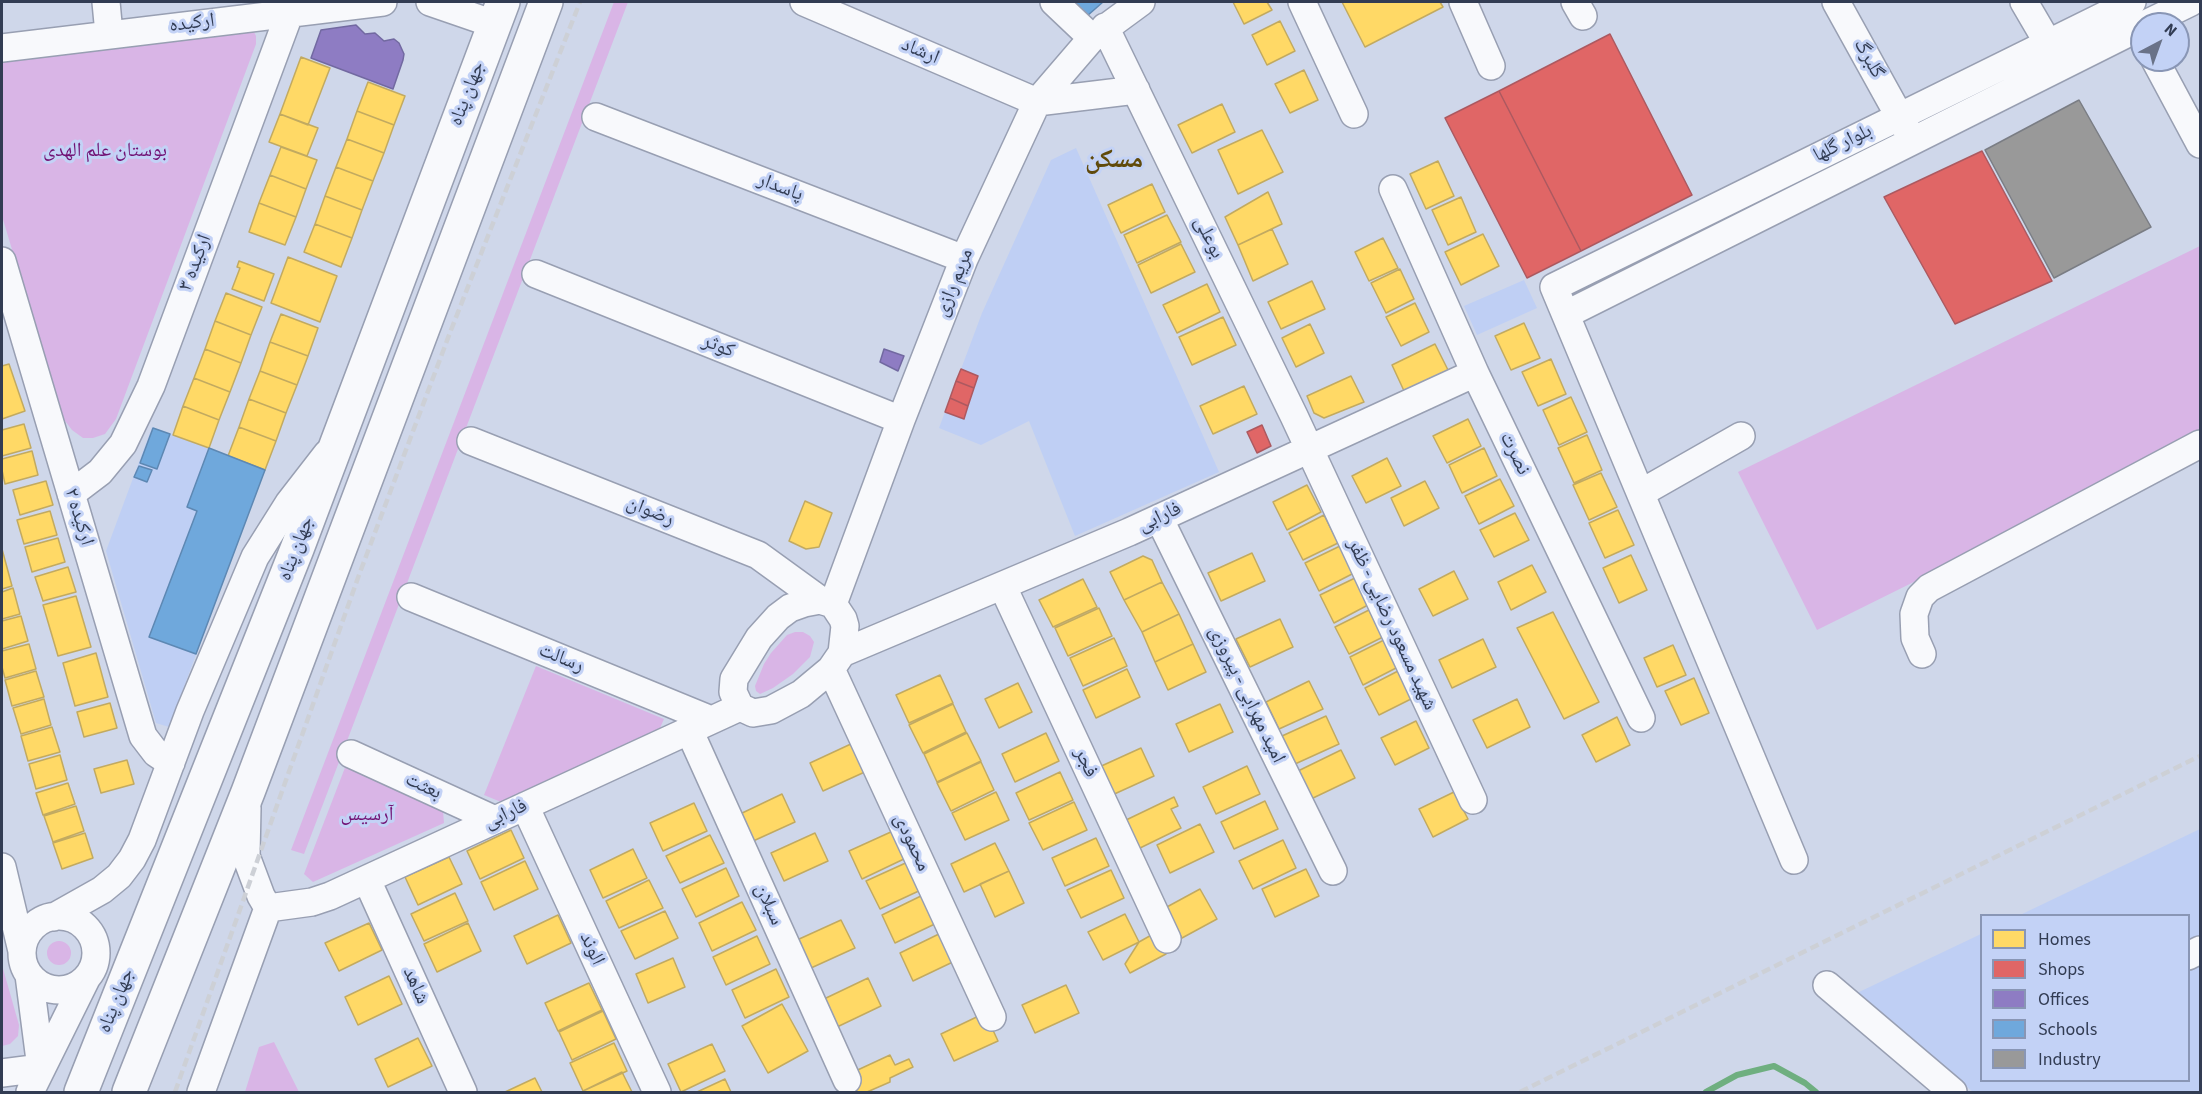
<!DOCTYPE html>
<html>
<head>
<meta charset="utf-8">
<style>
  body { margin:0 }
  #map { position:relative; width:2202px; height:1094px; overflow:hidden; background:#cfd7ea; font-family:"Source Sans 3",sans-serif }
  canvas { display:block }
  .frame { position:absolute; inset:0; border:3px solid #323c53; pointer-events:none }
  .legend { position:absolute; left:1980px; top:914px; width:210px; height:168px; box-sizing:border-box; background:#c3d2f6; border:2px solid #8996b5; margin:0; padding:8px 10px; list-style:none; font-size:18px; color:#323c53 }
  .legend li { display:flex; align-items:center; gap:12px; height:30px }
  .legend b { width:30px; border:2px solid #8996b5 }
  .north { position:absolute; left:2130px; top:12px; width:60px; height:60px; box-sizing:border-box; background:#c3d2f6; border:2px solid #8996b5; border-radius:50%; rotate:41deg; font-size:16px; font-weight:700; line-height:24px; text-align:center; color:#323c53 }
  .north::after { content:''; display:block; margin:auto; width:21px; height:27px; background:#697288; clip-path:polygon(50% 0,100% 100%,50% 72%,0 100%) }
</style>
</head>
<body>
<div id="map">
<canvas width="2202" height="1094"></canvas>
<div class="frame"></div>
<ul class="legend">
<li><b style="height:16px;background:#ffd966"></b>Homes</li>
<li><b style="height:16px;background:#e06666"></b>Shops</li>
<li><b style="height:16px;background:#8e7cc3"></b>Offices</li>
<li><b style="height:16px;background:#6fa8dc"></b>Schools</li>
<li><b style="height:16px;background:#999"></b>Industry</li>
</ul>
<div class="north">N</div>
</div>
<script>
const c = document.querySelector('canvas').getContext('2d');
c.lineJoin = 'round';
function fill(path, color) { c.fillStyle = color; c.fill(path, 'evenodd'); }
const shape = rows => new Path2D(rows.map(r => 'M' + r).join(''));
function strokePath(path, color, width, dash) { c.strokeStyle = color; c.lineWidth = width; c.lineCap = dash ? 'butt' : 'round'; c.setLineDash(dash || []); c.stroke(path); }
function label(font, color, halo, rows, align = 'center') {
  c.font = font + ' "Source Sans 3","Noto Naskh Arabic",sans-serif'; c.lineWidth = 6; c.setLineDash([]); c.textBaseline = 'middle'; c.strokeStyle = halo; c.fillStyle = color; for (const [text, x, y, turn = 0] of rows) {
    c.save(); c.translate(x, y); c.rotate((+turn || 0) * Math.PI / 180); c.textAlign = isNaN(turn) ? turn : align; if (halo) c.strokeText(text, 0, 0); c.fillText(text, 0, 0); c.restore();
  }
}
const built = shape([
  [1076,148,1219,472,1075,536,1029,421,981,445,939,428,982,313,1051,160],
  [1524,280,1537,308,1477,335,1464,306],
  [152,427,265,470,169,727,156,723,106,551],
  [2200,829,2200,1092,1973,1092,1857,993,1981,934,1982,1080,2188,1080,2188,916,2020,915]
]);
const green = shape([
  [614,2,628,2,304,854,291,850],
  [246,29,254,32,256,36,256,44,116,419,105,434,93,438,83,438,72,430,62,417,2,216,2,58],
  [2200,246,2200,440,1817,630,1738,472],
  [795,632,803,632,810,636,814,642,810,657,793,674,773,688,760,694,756,691,755,686,764,664,771,653,787,635],
  [536,666,664,719,660,728,501,802,484,795],
  [346,765,443,811,444,823,313,882,304,874],
  '47 953a12 12 0 1 1 24 0a12 12 0 1 1-24 0Z',
  [2,965,19,1025,18,1036,10,1044,2,1046],
  [274,1042,299,1092,245,1092,259,1047]
]);
const homes = shape([
  [1233,2,1267,2,1272,10,1244,24,1233,2],
  [1342,2,1440,2,1443,7,1365,47,1342,2],
  [1280,21,1295,51,1267,65,1252,35,1280,21],
  [301,57,330,68,308,125,280,114,301,57],
  [1304,70,1318,100,1290,113,1275,84,1304,70],
  [368,82,405,96,394,125,357,111,368,82],
  [1222,104,1235,132,1192,153,1178,125,1222,104],
  [357,111,394,125,384,153,347,139,357,111],
  [280,114,318,128,307,156,269,142,280,114],
  [1262,130,1283,172,1238,194,1218,150,1262,130],
  [347,139,384,153,373,181,336,167,347,139],
  [281,147,317,160,306,189,270,175,281,147],
  [1438,161,1454,196,1426,209,1410,174,1438,161],
  [336,167,373,181,362,210,325,196,336,167],
  [270,175,306,189,296,217,259,203,270,175],
  [1152,184,1165,212,1121,233,1108,205,1152,184],
  [1268,192,1282,224,1238,245,1225,217,1268,192],
  [325,196,362,210,352,238,315,224,325,196],
  [1461,197,1476,232,1448,245,1432,210,1461,197],
  [259,203,296,217,285,245,249,232,259,203],
  [1167,215,1181,242,1137,263,1124,235,1167,215],
  [315,224,352,238,341,267,304,252,315,224],
  [1272,229,1288,264,1253,281,1238,245,1272,229],
  [1483,234,1499,266,1461,285,1445,252,1483,234],
  [1383,238,1398,268,1369,281,1355,252,1383,238],
  [1181,244,1195,272,1151,293,1138,265,1181,244],
  [288,257,337,276,320,322,271,303,288,257],
  [239,261,274,274,264,301,232,289,240,268,237,267,239,261],
  [1400,269,1414,299,1386,313,1371,283,1400,269],
  [1312,281,1325,309,1281,329,1268,302,1312,281],
  [1207,284,1220,312,1177,333,1163,305,1207,284],
  [226,293,262,307,251,335,215,321,226,293],
  [1415,303,1429,332,1401,346,1386,317,1415,303],
  [281,314,318,328,308,356,270,342,281,314],
  [1223,317,1236,345,1192,365,1179,337,1223,317],
  [215,321,251,335,241,363,205,349,215,321],
  [1524,323,1540,358,1511,370,1495,336,1524,323],
  [1310,324,1324,353,1296,367,1282,338,1310,324],
  [270,342,308,356,297,385,260,371,270,342],
  [1435,344,1449,372,1405,393,1392,365,1435,344],
  [205,349,241,363,230,392,194,378,205,349],
  [1551,359,1566,394,1538,406,1522,372,1551,359],
  [9,364,25,411,2,419,2,366,9,364],
  [260,371,297,385,286,413,249,399,260,371],
  [1351,376,1364,402,1324,418,1314,413,1307,396,1351,376],
  [194,378,230,392,219,420,183,406,194,378],
  [1244,386,1257,414,1213,434,1200,406,1244,386],
  [1571,397,1587,432,1559,445,1543,410,1571,397],
  [249,399,286,413,276,441,239,427,249,399],
  [183,406,219,420,209,448,173,435,183,406],
  [1468,419,1481,446,1447,463,1433,436,1468,419],
  [24,424,31,448,2,456,2,430,24,424],
  [239,427,276,441,265,470,228,456,239,427],
  [1587,435,1602,470,1574,483,1558,448,1587,435],
  [1484,448,1497,476,1462,493,1449,465,1484,448],
  [32,451,38,475,5,484,2,470,2,459,32,451],
  [1387,458,1401,486,1366,503,1352,476,1387,458],
  [1601,473,1617,507,1589,520,1573,485,1601,473],
  [1500,479,1514,506,1479,524,1465,496,1500,479],
  [46,481,53,505,20,515,13,490,46,481],
  [1425,481,1439,508,1404,526,1391,498,1425,481],
  [1307,485,1321,512,1287,530,1273,502,1307,485],
  [805,501,832,513,819,547,806,549,789,541,805,501],
  [1618,510,1634,545,1605,558,1589,523,1618,510],
  [50,511,57,535,24,544,17,520,50,511],
  [1515,513,1529,540,1494,557,1480,530,1515,513],
  [1324,515,1338,543,1303,560,1289,533,1324,515],
  [58,538,65,562,32,572,25,547,58,538],
  [1340,546,1354,573,1319,591,1305,563,1340,546],
  [2,549,12,586,2,589,2,549],
  [1252,553,1265,581,1221,601,1208,573,1252,553],
  [1631,555,1647,590,1619,603,1603,568,1631,555],
  [1143,556,1152,560,1162,582,1124,600,1110,572,1143,556],
  [1532,565,1546,592,1511,610,1498,582,1532,565],
  [68,567,76,592,43,601,35,577,68,567],
  [1454,571,1468,599,1433,616,1419,589,1454,571],
  [1355,578,1368,605,1334,623,1320,595,1355,578],
  [1083,579,1097,607,1053,627,1039,600,1083,579],
  [1162,582,1179,614,1142,632,1124,600,1162,582],
  [13,588,20,614,2,619,2,592,13,588],
  [76,596,91,647,58,656,43,605,76,596],
  [1099,608,1112,636,1068,656,1055,628,1099,608],
  [1369,610,1383,637,1349,654,1335,627,1369,610],
  [1553,612,1599,702,1564,719,1517,628,1553,612],
  [1179,614,1193,644,1155,662,1142,632,1179,614],
  [21,616,28,641,2,649,2,621,21,616],
  [1280,619,1293,647,1250,667,1236,639,1280,619],
  [1114,638,1127,666,1083,686,1070,658,1114,638],
  [1483,639,1496,667,1452,688,1439,660,1483,639],
  [1384,640,1398,667,1363,685,1350,657,1384,640],
  [29,644,36,669,5,678,2,667,2,651,29,644],
  [1193,644,1206,672,1168,690,1155,662,1193,644],
  [1673,645,1686,675,1657,687,1644,658,1673,645],
  [96,653,108,697,75,706,63,663,96,653],
  [1127,669,1140,697,1096,718,1083,690,1127,669],
  [1400,670,1413,698,1379,715,1365,688,1400,670],
  [36,671,44,697,12,706,5,680,36,671],
  [940,675,953,703,909,723,896,695,940,675],
  [1694,678,1709,713,1681,725,1665,691,1694,678],
  [1309,681,1323,709,1279,729,1266,702,1309,681],
  [1018,683,1032,712,999,728,985,699,1018,683],
  [44,699,51,725,21,734,13,708,44,699],
  [1517,699,1530,727,1487,748,1473,720,1517,699],
  [110,703,117,728,84,737,77,712,110,703],
  [953,704,966,732,923,753,909,725,953,704],
  [1220,704,1233,732,1189,752,1176,724,1220,704],
  [1326,716,1339,744,1295,764,1282,736,1326,716],
  [1617,717,1630,745,1596,762,1582,735,1617,717],
  [1416,721,1429,748,1395,765,1381,738,1416,721],
  [52,727,60,752,28,761,21,736,52,727],
  [967,733,981,761,937,782,924,754,967,733],
  [1046,733,1059,761,1015,782,1002,754,1046,733],
  [853,743,867,771,823,791,810,763,853,743],
  [1141,748,1154,776,1110,796,1097,768,1141,748],
  [1341,750,1355,778,1311,799,1298,771,1341,750],
  [60,755,67,780,36,789,29,764,60,755],
  [127,760,134,784,101,793,94,769,127,760],
  [981,762,994,790,951,811,937,783,981,762],
  [1247,766,1260,794,1216,814,1203,787,1247,766],
  [1060,772,1073,800,1029,820,1016,793,1060,772],
  [68,783,75,804,43,815,36,793,68,783],
  [996,792,1009,820,965,840,952,813,996,792],
  [1454,792,1468,819,1433,837,1419,809,1454,792],
  [782,794,795,822,751,842,738,815,782,794],
  [1174,797,1178,806,1171,809,1181,828,1138,849,1124,821,1174,797],
  [1265,801,1278,829,1234,849,1221,822,1265,801],
  [1074,802,1087,830,1043,850,1029,823,1074,802],
  [694,803,707,831,663,851,650,823,694,803],
  [76,806,84,831,53,842,44,816,76,806],
  [1200,824,1214,852,1170,873,1157,845,1200,824],
  [511,830,524,858,480,879,467,851,511,830],
  [893,831,906,858,862,879,849,851,893,831],
  [85,833,93,858,62,869,53,843,85,833],
  [815,833,828,861,784,881,771,853,815,833],
  [710,835,724,863,680,883,666,856,710,835],
  [1096,838,1109,866,1065,886,1052,858,1096,838],
  [1283,840,1296,868,1253,889,1239,861,1283,840],
  [995,843,1009,871,964,892,951,864,995,843],
  [633,849,647,878,603,898,590,870,633,849],
  [449,857,462,884,418,905,405,877,449,857],
  [525,861,538,889,494,910,481,882,525,861],
  [910,861,923,889,880,909,866,881,910,861],
  [726,868,739,896,696,917,682,889,726,868],
  [1306,869,1319,896,1275,917,1262,889,1306,869],
  [1111,870,1124,898,1081,918,1067,890,1111,870],
  [1009,871,1024,903,995,917,980,884,1009,871],
  [649,880,663,908,619,928,606,901,649,880],
  [1200,889,1217,919,1182,938,1165,908,1200,889],
  [455,893,468,921,424,941,411,914,455,893],
  [925,894,939,922,895,943,882,915,925,894],
  [742,902,756,930,712,951,699,923,742,902],
  [665,911,678,938,635,959,621,931,665,911],
  [1125,914,1139,942,1103,960,1088,932,1125,914],
  [558,915,571,943,527,964,514,936,558,915],
  [841,920,855,948,811,968,797,940,841,920],
  [369,923,382,950,339,971,325,943,369,923],
  [468,923,481,951,437,972,424,944,468,923],
  [943,932,957,960,913,981,900,953,943,932],
  [1155,933,1166,954,1130,973,1125,964,1139,942,1155,933],
  [757,936,770,964,726,985,713,957,757,936],
  [673,958,685,987,648,1003,636,974,673,958],
  [776,969,789,997,745,1018,732,990,776,969],
  [389,976,402,1004,358,1025,345,997,389,976],
  [868,978,881,1006,837,1027,824,999,868,978],
  [589,983,602,1010,558,1031,545,1003,589,983],
  [1066,985,1079,1013,1035,1033,1022,1005,1066,985],
  [782,1004,808,1051,768,1073,742,1026,782,1004],
  [603,1011,616,1039,572,1060,559,1032,603,1011],
  [985,1013,998,1041,954,1061,941,1034,985,1013],
  [418,1038,432,1066,388,1087,375,1059,418,1038],
  [614,1043,627,1071,583,1091,570,1063,614,1043],
  [712,1044,725,1071,681,1092,668,1064,712,1044],
  [890,1055,895,1065,909,1059,913,1067,890,1078,890,1082,867,1092,857,1092,849,1074,890,1055],
  [622,1072,632,1092,583,1092,583,1091,622,1072],
  [535,1078,542,1092,505,1092,535,1078],
  [725,1079,731,1092,697,1092,725,1079]
]);
const shops = shape([
  [1610,34,1692,195,1581,251,1499,91,1610,34],
  [1499,91,1581,251,1527,278,1445,118,1499,91],
  [1982,151,2052,281,1955,324,1884,197,1982,151],
  [961,369,978,376,974,388,956,381,961,369],
  [956,381,974,388,968,406,950,398,956,381],
  [950,398,968,406,964,419,945,412,950,398],
  [1262,425,1271,446,1257,453,1247,432,1262,425]
]);
const offices = shape([
  [356,25,365,34,375,33,384,41,394,39,399,43,404,54,403,60,393,89,311,58,321,30,356,25],
  [884,349,904,356,898,371,880,362,884,349]
]);
const schools = shape([
  [1073,2,1103,2,1087,16,1073,2],
  [153,428,170,434,157,469,140,463,153,428],
  [209,448,265,470,196,654,149,637,197,511,187,507,209,448],
  [139,466,152,470,147,482,134,477,139,466]
]);
const industry = shape([
  [2079,100,2151,227,2054,278,1985,150,2079,100]
]);
const stream = shape([
  [1706,1092,1737,1075,1774,1066,1805,1083,1816,1092]
]);
const minor = shape([
  [106,2,109,34],
  [430,2,494,24],
  [804,2,1037,102,1136,90],
  [1054,2,1092,38],
  [1302,2,1354,114],
  [1463,2,1491,66],
  [1575,2,1583,16],
  [1836,2,1908,132],
  [2024,2,2048,43],
  [2146,24,2191,2],
  [1105,27,1294,416,1473,800],
  [2,48,383,2],
  [2155,60,2200,144],
  [596,117,964,259],
  [1393,189,1475,373,1641,718],
  [2,261,143,736,156,753,171,763],
  [536,274,901,420],
  [1567,314,2142,26],
  [471,441,758,555,820,600],
  [1641,493,1741,436],
  [71,494,100,472,123,444,151,386,290,12],
  [1159,518,1333,871],
  [1003,587,1167,939],
  [411,597,711,720],
  [820,600,833,604,843,619,845,626,842,653,831,669,801,694,771,710,753,713,740,707,733,692,734,679,759,638,778,617,790,608,804,603,820,600],
  [833,604,901,420,964,259,1037,102,1092,38,1141,2],
  [842,653,1129,532,1475,373],
  [1922,654,1915,638,1914,614,1920,597,1929,588,2200,444],
  [831,669,992,1017],
  [689,730,847,1080],
  [351,754,495,820],
  [525,806,657,1092],
  [1794,860,1554,287,2132,2],
  [2,867,22,951],
  [367,880,463,1092],
  [268,908,312,902,330,896,740,707],
  '22 953a37 37 0 1 1 74 0a37 37 0 1 1-74 0Z',
  [54,917,102,890,119,876,132,859,142,840,190,711,255,557,289,503,327,454],
  [2188,956,2200,950],
  [29,975,41,1068],
  [1827,985,1953,1092],
  [2,1073,41,1068],
  [30,1092,86,979],
  [201,1092,268,908,261,896,246,856,247,808]
]);
const major = shape([
  [81,1092,297,549,503,2],
  [129,1092,248,792,546,2]
]);
const rail = shape([
  [175,1092,359,575,451,330,580,2],
  [1520,1092,2200,756]
]);
const streetNames = [
  ["ارکیده",192,24,-7],
  ["ارشاد",920,52,23],
  ["گلبرگ",1868,59,61],
  ["جهان پناه",468,94,-69],
  ["بلوار گلها",1843,144,-26],
  ["پاسدار",780,188,21],
  ["بوعلی",1208,238,64],
  ["ارکیده ۳",196,263,-69],
  ["مریم رازی",955,283,-68],
  ["کوثر",718,347,22],
  ["نصرت",1514,454,64],
  ["رضوان",650,512,22],
  ["ارکیده ۲",78,517,73],
  ["فارابی",1160,518,-25],
  ["جهان پناه",297,549,-69],
  ["شهید مسعود رضایی - ظفر",1391,625,65],
  ["رسالت",561,659,22],
  ["امید مهرابی - پیروزی",1246,695,64],
  ["فجر",1085,763,65],
  ["بعثت",423,787,25],
  ["فارابی",506,815,-25],
  ["محمودی",911,843,65],
  ["سبلان",768,905,66],
  ["الوند",591,949,65],
  ["شاهد",415,986,66],
  ["جهان پناه",117,1001,-68]
];
const parkNames = [
  ["بوستان علم الهدی",105,152],
  ["آرسیس",367,816]
];
const districtNames = [
  ["مسکن",1114,161]
];
fill(built, '#bfcff4');
fill(green, '#d9b5e6');
fill(homes, '#ffd966');
strokePath(homes, '#c2aa60', 1.5);
fill(shops, '#e06666');
strokePath(shops, '#ac5960', 1.5);
fill(offices, '#8e7cc3');
strokePath(offices, '#7269a1', 1.5);
fill(schools, '#6fa8dc');
strokePath(schools, '#5d88b3', 1.5);
fill(industry, '#999');
strokePath(industry, '#7a7d84', 1.5);
strokePath(stream, '#6faf80', 6);
strokePath(minor, '#989fb2', 30);
strokePath(major, '#989fb2', 36);
strokePath(minor, '#f8f9fc', 27);
strokePath(major, '#f8f9fc', 33);
strokePath(rail, '#cdd0d6', 4.5, [9, 4.5]);
label('20px', '#323c53', '#c3d2f6', streetNames);
label('20px', '#711174', '#c3d2f6', parkNames);
label('bold 26px', '#604a0c', '#c3d2f6', districtNames);
</script>
</body>
</html>
